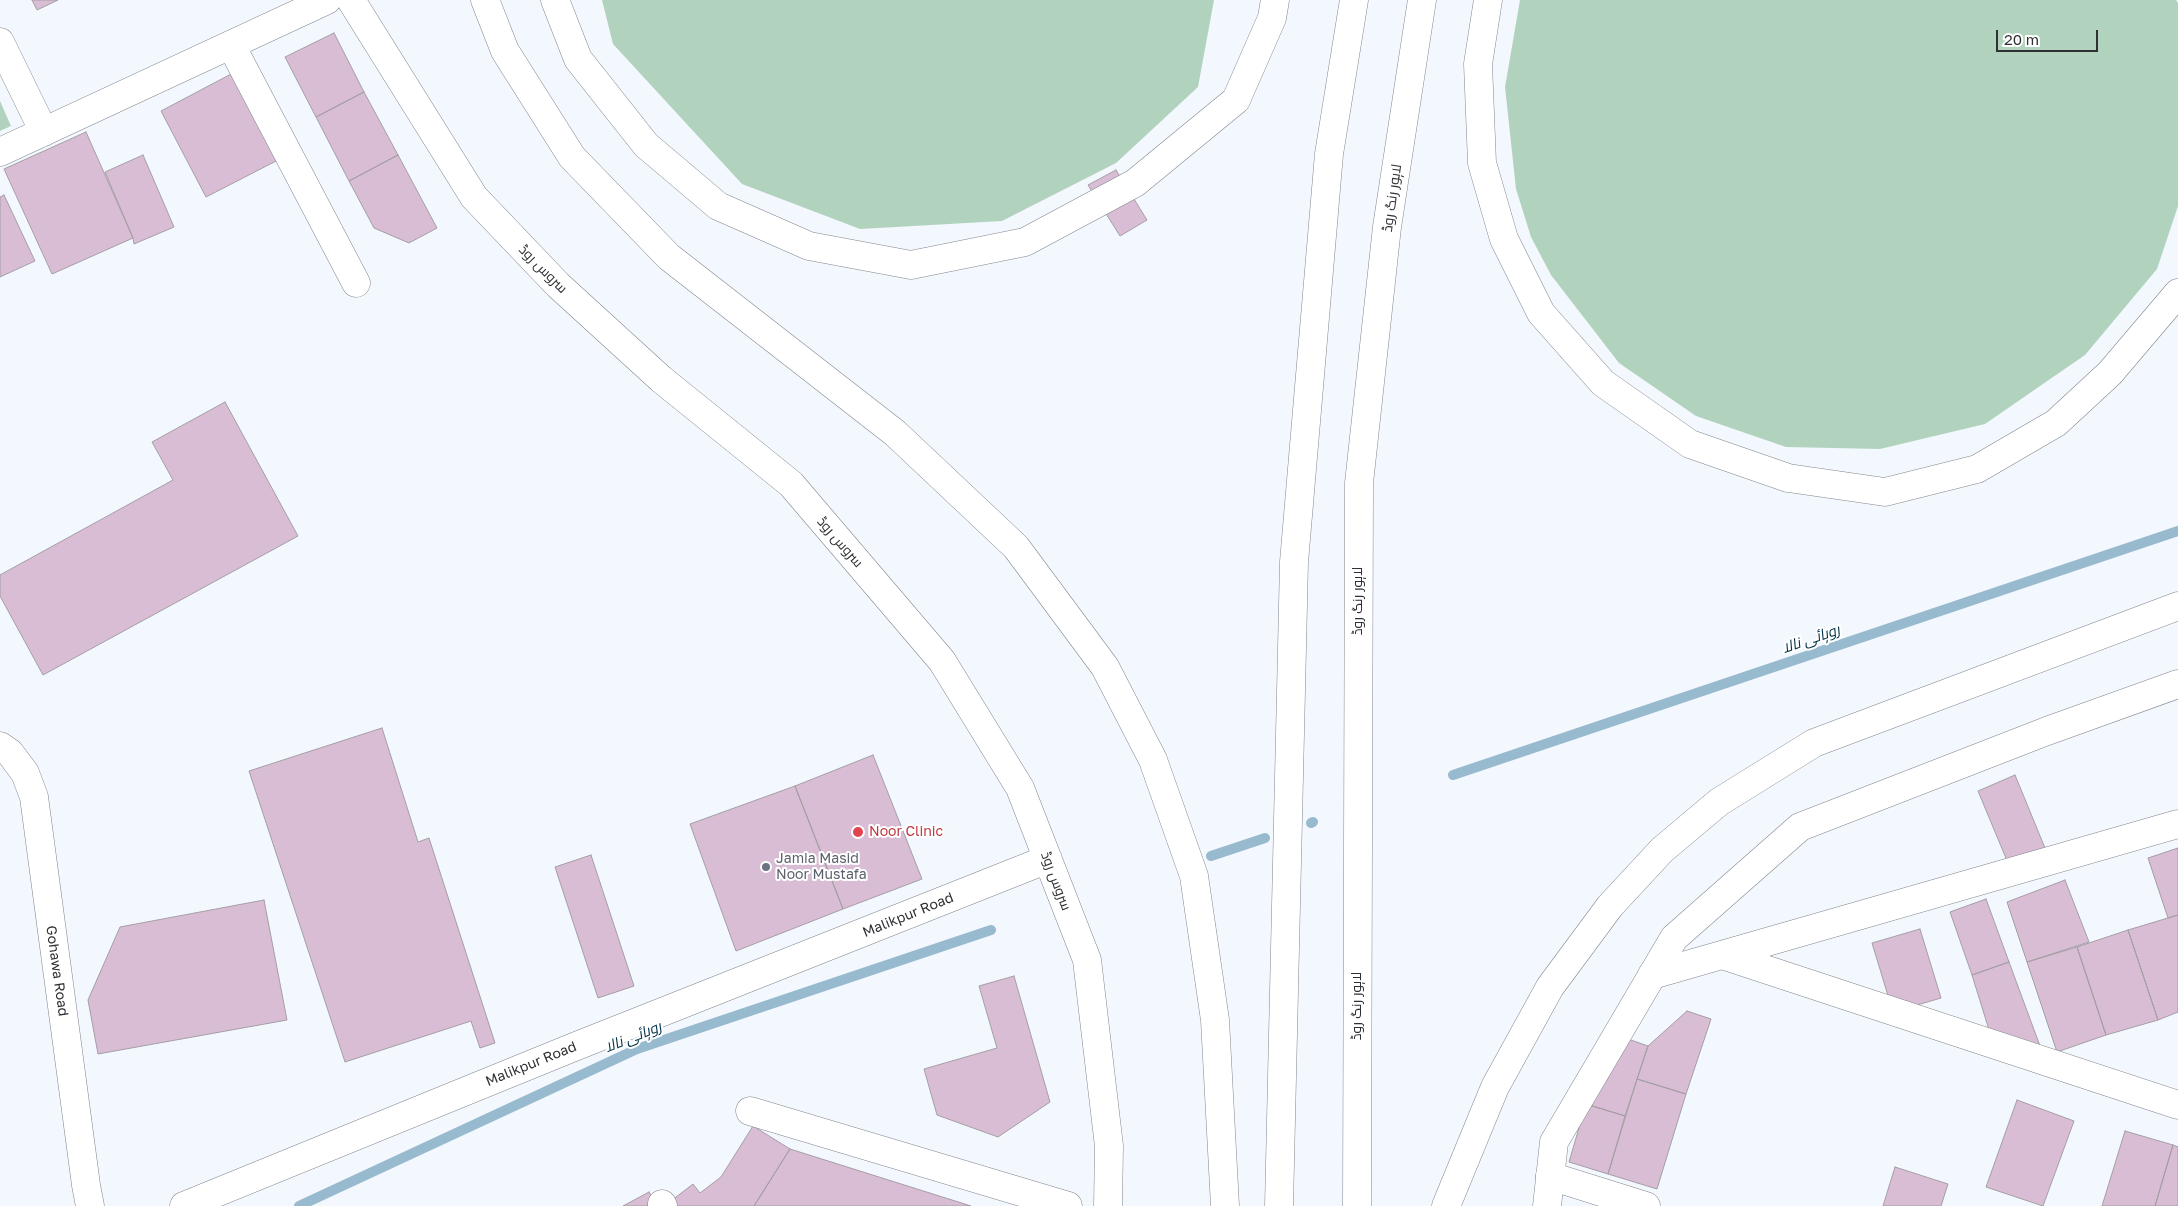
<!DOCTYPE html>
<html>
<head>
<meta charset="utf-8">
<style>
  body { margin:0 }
  #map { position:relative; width:2178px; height:1206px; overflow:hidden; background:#f3f7fe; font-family:"Golos Text",sans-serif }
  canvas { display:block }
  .scale { position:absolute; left:1996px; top:30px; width:102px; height:22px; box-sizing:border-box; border:2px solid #2f3033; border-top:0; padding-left:6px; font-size:15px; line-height:18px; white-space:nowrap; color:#2f3033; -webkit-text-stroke:4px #fff; paint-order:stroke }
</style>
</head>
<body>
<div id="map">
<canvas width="2178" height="1206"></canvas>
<div class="scale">20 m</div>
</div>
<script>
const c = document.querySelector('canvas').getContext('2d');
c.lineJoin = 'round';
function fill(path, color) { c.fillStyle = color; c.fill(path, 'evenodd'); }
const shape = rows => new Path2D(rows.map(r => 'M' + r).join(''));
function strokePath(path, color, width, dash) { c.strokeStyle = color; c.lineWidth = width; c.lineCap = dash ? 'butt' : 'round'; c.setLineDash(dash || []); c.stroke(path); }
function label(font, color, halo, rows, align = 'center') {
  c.font = font + ' "Golos Text",Cairo,sans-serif'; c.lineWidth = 4; c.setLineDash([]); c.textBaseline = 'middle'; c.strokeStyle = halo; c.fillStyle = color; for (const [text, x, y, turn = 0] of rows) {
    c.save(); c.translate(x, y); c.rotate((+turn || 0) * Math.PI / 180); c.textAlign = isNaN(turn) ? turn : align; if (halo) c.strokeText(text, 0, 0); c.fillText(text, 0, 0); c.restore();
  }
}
const green = shape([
  [602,0,1214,0,1198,87,1116,163,1002,221,860,229,742,184,613,44],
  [1520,0,2176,0,2178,3,2178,206,2157,269,2085,355,1985,424,1880,449,1786,447,1696,416,1619,363,1551,275,1531,237,1516,189,1505,87],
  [0,101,11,126,0,131]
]);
const stream = shape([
  [1453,775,2178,531],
  [1311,823,1313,822],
  [1211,856,1265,838],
  [299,1206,637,1049,991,930]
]);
const building = shape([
  [32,0,58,0,37,10,32,0],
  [334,33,364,92,316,117,285,57,334,33],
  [233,73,278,160,206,197,161,111,233,73],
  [364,92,398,155,349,181,316,117,364,92],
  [86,132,133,238,52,274,4,169,86,132],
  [143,155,174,227,134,244,133,238,105,172,143,155],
  [398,155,437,228,409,243,374,228,349,181,398,155],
  [1116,170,1147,220,1120,236,1088,185,1116,170],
  [4,195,35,261,0,277,0,197,4,195],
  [225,402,298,536,43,675,0,596,0,575,173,480,152,442,225,402],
  [382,728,418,842,429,838,495,1043,480,1048,471,1021,345,1062,249,771,382,728],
  [873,755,922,879,843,909,795,786,873,755],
  [2015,775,2045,848,2008,863,1978,791,2015,775],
  [795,786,843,909,736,951,690,824,795,786],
  [2178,848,2178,915,2168,918,2148,858,2178,848],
  [591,855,634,986,598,998,555,867,591,855],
  [2065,880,2089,942,2027,962,2007,902,2065,880],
  [1986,899,2009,962,1972,975,1950,912,1986,899],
  [264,900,287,1020,98,1054,88,1000,120,927,264,900],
  [2178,915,2178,1012,2158,1020,2128,930,2178,915],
  [1920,929,1941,998,1893,1012,1872,943,1920,929],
  [2128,930,2158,1020,2106,1035,2077,947,2128,930],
  [2077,947,2106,1035,2057,1052,2027,962,2077,947],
  [2009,962,2040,1046,1994,1046,1972,975,2009,962],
  [1014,976,1050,1102,998,1137,937,1115,924,1069,997,1048,979,986,1014,976],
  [1687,1011,1711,1019,1686,1094,1637,1079,1648,1046,1687,1011],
  [1625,1038,1648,1046,1625,1116,1586,1104,1625,1038],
  [1637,1079,1686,1094,1657,1189,1608,1174,1637,1079],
  [2017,1100,2074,1121,2043,1206,1986,1187,2017,1100],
  [1586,1104,1625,1116,1608,1174,1569,1162,1586,1104],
  [753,1126,790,1149,754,1206,669,1206,667,1204,693,1184,700,1193,721,1177,753,1126],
  [2125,1131,2173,1145,2155,1206,2102,1206,2125,1131],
  [2173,1145,2178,1147,2178,1206,2155,1206,2173,1145],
  [790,1149,971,1206,754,1206,790,1149],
  [1895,1167,1948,1184,1941,1206,1883,1206,1895,1167],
  [649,1192,657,1206,623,1206,649,1192]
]);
const minor = shape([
  [0,42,44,132],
  [231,45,356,283],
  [0,152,327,0],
  [1722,955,2178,1105],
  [1652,975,2178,824],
  [750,1111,1068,1206],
  [1550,1176,1646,1206],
  [662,1204,663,1206]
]);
const tertiary = shape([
  [351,0,474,197,558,285,661,379,791,484,942,661,1020,788,1087,960,1109,1146,1108,1206],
  [0,746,10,753,25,773,34,797,86,1185,90,1206],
  [184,1206,574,1047,1048,859],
  [1547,1206,1554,1142,1674,938,1800,827,2047,731,2178,684]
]);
const motorway = shape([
  [485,0,505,51,572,157,669,257,895,433,1016,547,1105,667,1153,760,1194,876,1215,1020,1225,1206],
  [555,0,578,59,646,145,718,206,809,246,911,265,1025,242,1135,183,1236,100,1272,18,1275,0],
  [1488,0,1478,64,1482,163,1504,239,1541,313,1603,383,1690,444,1788,478,1885,492,1977,469,2056,423,2110,373,2178,293],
  [1279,1206,1294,562,1329,154,1354,0],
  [1357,1206,1359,483,1387,227,1422,0],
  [1446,1206,1495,1087,1550,987,1610,906,1662,850,1719,802,1814,743,2178,606]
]);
const markers = [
  [858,832,6,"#e0444e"],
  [766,867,5,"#6b7280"]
];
const streetNames = [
  ["لاہور رنگ روڈ",1392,198,-82],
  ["سروس روڈ",543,269,45],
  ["سروس روڈ",840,542,49],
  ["لاہور رنگ روڈ",1358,601,-90],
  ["سروس روڈ",1056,881,69],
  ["Malikpur Road",908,915,-22],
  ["Gohawa Road",57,971,82],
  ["لاہور رنگ روڈ",1357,1006,-90],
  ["Malikpur Road",531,1064,-22]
];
const healthNames = [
  ["Noor Clinic",869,832]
];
const worshipNames = [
  ["Jamia Masid",776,859],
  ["Noor Mustafa",776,875]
];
const waterNames = [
  ["روہائی نالا",1811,639,-19],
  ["روہائی نالا",633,1037,-22]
];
fill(green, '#b1d3be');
strokePath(stream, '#98bace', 10);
fill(building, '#d9bdd5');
strokePath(building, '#a49ea3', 1);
strokePath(minor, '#82868c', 29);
strokePath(tertiary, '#82868c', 29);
strokePath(motorway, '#82868c', 29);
strokePath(minor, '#fff', 28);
strokePath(tertiary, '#fff', 28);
strokePath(motorway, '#fff', 28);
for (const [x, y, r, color] of markers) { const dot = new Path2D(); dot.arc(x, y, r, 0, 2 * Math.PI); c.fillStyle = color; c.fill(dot); strokePath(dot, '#fff', 2); }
label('14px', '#2f3033', '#fff', streetNames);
label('14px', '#be3a42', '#fff', healthNames, 'left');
label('14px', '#5b616d', '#fff', worshipNames, 'left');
label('italic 15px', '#013146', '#fff', waterNames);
</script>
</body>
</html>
